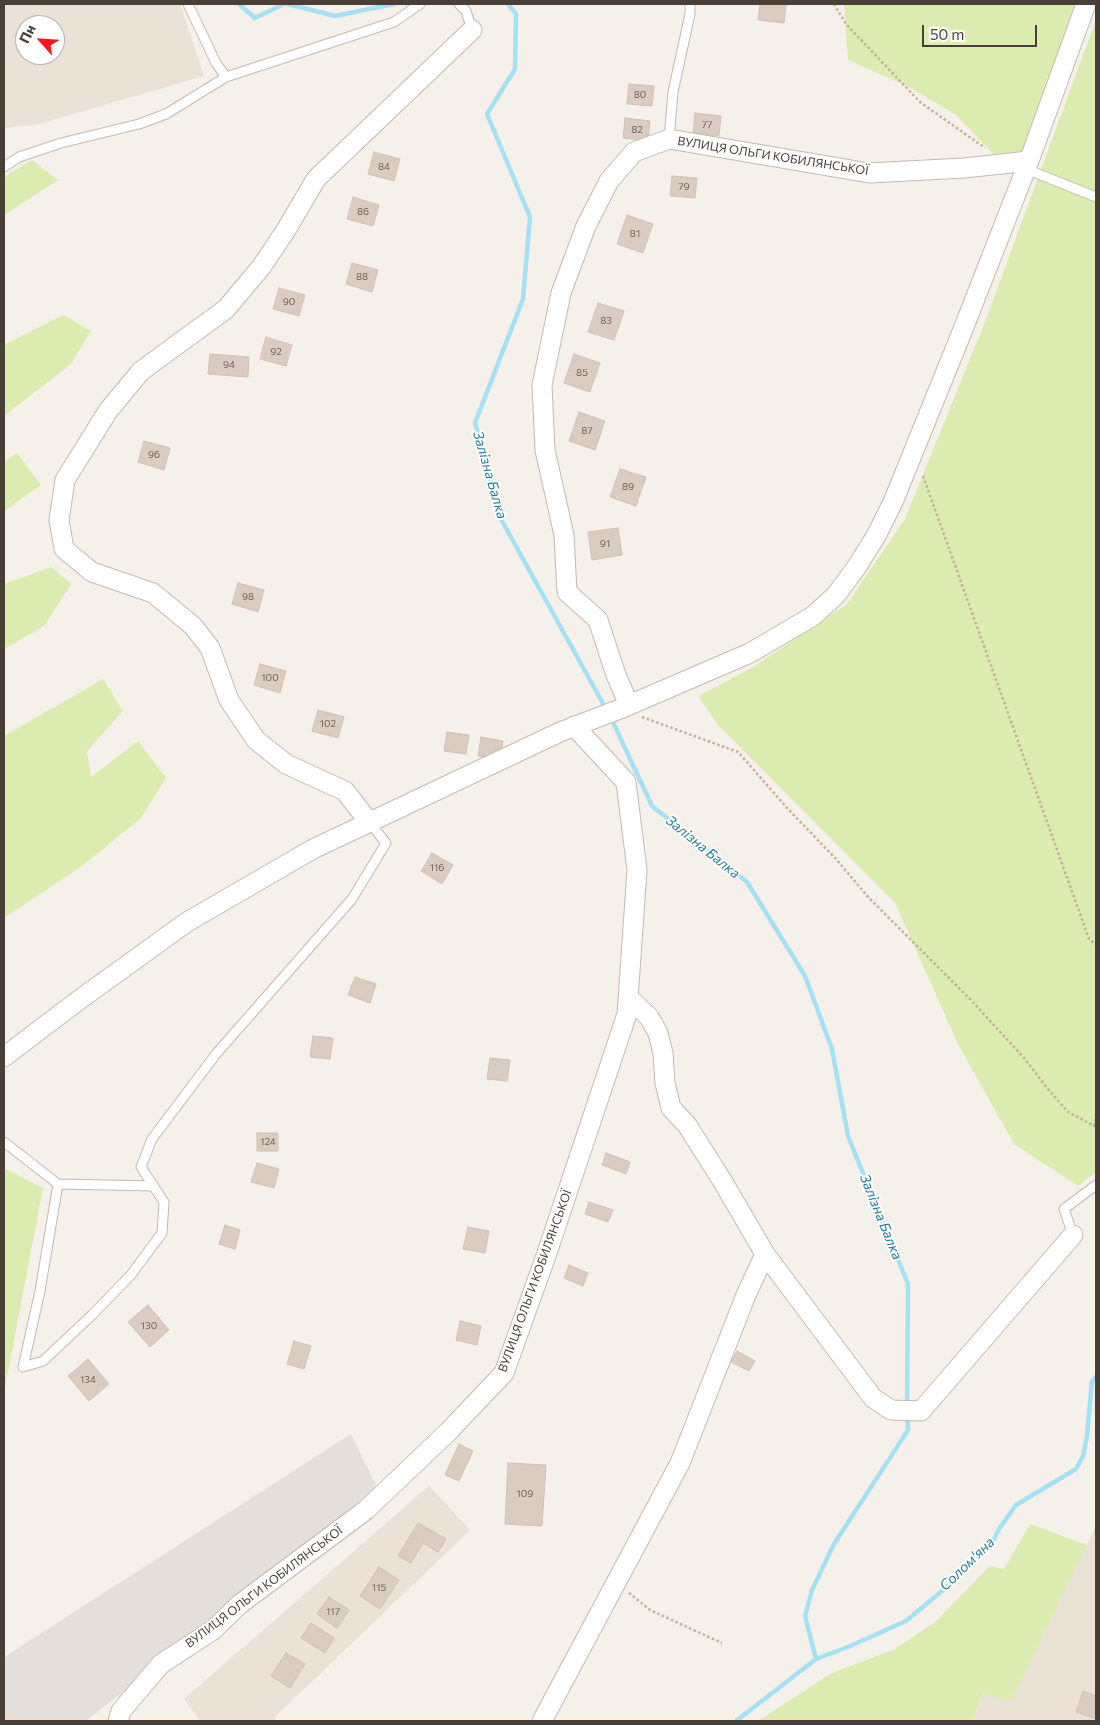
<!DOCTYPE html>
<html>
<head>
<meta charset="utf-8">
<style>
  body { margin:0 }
  #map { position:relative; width:1100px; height:1725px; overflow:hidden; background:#f6f0ea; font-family:Commissioner,sans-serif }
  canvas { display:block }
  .frame { position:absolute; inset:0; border:5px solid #4a3f37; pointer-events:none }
  .north { position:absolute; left:15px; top:15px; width:50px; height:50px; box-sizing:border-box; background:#fff; border:1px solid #b7b2af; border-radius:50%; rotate:296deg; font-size:14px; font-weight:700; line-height:20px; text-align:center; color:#4a3f37 }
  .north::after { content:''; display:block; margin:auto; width:18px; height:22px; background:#ff171d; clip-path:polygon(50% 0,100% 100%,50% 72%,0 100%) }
  .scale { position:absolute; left:922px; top:25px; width:115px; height:22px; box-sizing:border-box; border:2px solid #4a3f37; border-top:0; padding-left:6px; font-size:15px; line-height:18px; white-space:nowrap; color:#4a3f37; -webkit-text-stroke:4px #fff; paint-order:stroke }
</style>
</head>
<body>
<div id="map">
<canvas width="1100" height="1725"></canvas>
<div class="frame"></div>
<div class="north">Пн</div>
<div class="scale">50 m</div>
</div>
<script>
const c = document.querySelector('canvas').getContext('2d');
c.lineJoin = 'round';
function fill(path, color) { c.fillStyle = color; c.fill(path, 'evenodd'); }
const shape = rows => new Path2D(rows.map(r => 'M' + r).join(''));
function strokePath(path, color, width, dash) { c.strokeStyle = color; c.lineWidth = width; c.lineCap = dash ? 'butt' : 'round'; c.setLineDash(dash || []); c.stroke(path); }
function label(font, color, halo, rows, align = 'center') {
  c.font = font + ' Commissioner,sans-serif'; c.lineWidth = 4; c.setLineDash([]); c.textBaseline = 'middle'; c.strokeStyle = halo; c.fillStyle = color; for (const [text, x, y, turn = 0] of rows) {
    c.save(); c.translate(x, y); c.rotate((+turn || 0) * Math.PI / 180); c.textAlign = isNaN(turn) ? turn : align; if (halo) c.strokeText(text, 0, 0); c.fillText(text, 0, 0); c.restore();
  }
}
const residential = shape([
  [4,4,180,4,204,76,36,125,4,128],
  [25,25,55,25,55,55,25,55],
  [429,1486,470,1530,275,1717,275,1721,200,1721,184,1699],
  [1096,1526,1096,1721,972,1721,983,1693,1011,1700]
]);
const industrial = shape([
  [351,1434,378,1489,86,1721,4,1721,4,1657]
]);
const green = shape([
  [844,4,1076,4,1022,153,993,154,956,115,909,87,848,60],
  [1096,20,1096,1172,1078,1186,1014,1144,958,1044,895,903,718,725,698,696,755,666,847,604,905,519,985,322],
  [32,160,58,180,4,215,4,177],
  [63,315,91,331,71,364,4,416,4,345],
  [17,453,41,485,4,511,4,462],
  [51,567,71,584,44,626,4,649,4,584],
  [103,679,123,711,87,751,91,777,138,741,166,778,141,818,82,866,4,918,4,736],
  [4,1168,43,1188,4,1393],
  [1030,1524,1087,1545,1011,1701,983,1693,972,1721,758,1721,832,1673,895,1649,935,1622,990,1566,1004,1569]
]);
const stream = shape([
  [239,4,255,18,284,4],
  [288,4,335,16,394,4],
  [508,4,516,14,515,69,487,114,530,217,523,299,475,423,502,521,606,709],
  [611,718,652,806,747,882,805,976,832,1049,848,1136,908,1284,907,1406],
  [816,1659,805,1616,812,1590,834,1544,908,1430,907,1414],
  [736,1721,816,1659,848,1647,906,1621,960,1576,991,1545,999,1529,1016,1505,1076,1469,1083,1456,1087,1436,1092,1381,1096,1377]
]);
const building = shape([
  [760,4,786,4,784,23,758,20,760,4],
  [629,84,654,86,652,106,627,104,629,84],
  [695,113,721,116,719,136,693,133,695,113],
  [625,118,650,121,648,141,623,138,625,118],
  [374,152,400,159,394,181,368,174,374,152],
  [672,176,697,178,695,198,670,196,672,176],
  [353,197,379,205,373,226,347,219,353,197],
  [627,215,653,224,643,253,617,244,627,215],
  [352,263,378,270,372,292,346,284,352,263],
  [279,288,305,295,299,316,273,309,279,288],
  [598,303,624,311,614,340,588,332,598,303],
  [266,337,292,345,286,366,260,359,266,337],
  [210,354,249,357,248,377,208,374,210,354],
  [574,354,600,363,590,392,564,383,574,354],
  [579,412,605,421,595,450,569,441,579,412],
  [144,441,170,448,164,470,138,462,144,441],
  [620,469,646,477,636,506,610,497,620,469],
  [618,528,622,555,592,560,588,532,618,528],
  [238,583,264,590,258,612,232,604,238,583],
  [260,664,286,671,280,693,254,685,260,664],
  [318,710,344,717,338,738,312,731,318,710],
  [447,732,469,735,466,754,444,751,447,732],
  [481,737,503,741,500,759,478,756,481,737],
  [432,853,453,865,442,884,421,871,432,853],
  [355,977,376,984,370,1003,348,995,355,977],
  [313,1036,333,1038,330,1059,310,1057,313,1036],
  [490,1058,510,1060,507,1081,487,1079,490,1058],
  [257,1133,278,1133,278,1151,257,1151,257,1133],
  [606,1153,630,1162,626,1174,602,1165,606,1153],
  [257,1163,279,1169,274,1188,251,1182,257,1163],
  [589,1202,613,1210,608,1222,585,1214,589,1202],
  [225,1225,240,1230,235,1249,219,1244,225,1225],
  [468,1227,489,1231,485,1253,463,1249,468,1227],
  [569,1265,588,1273,583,1286,564,1278,569,1265],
  [148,1305,169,1330,150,1347,128,1322,148,1305],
  [460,1321,481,1326,477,1345,456,1340,460,1321],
  [294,1341,311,1346,304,1369,287,1364,294,1341],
  [737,1351,755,1361,749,1371,731,1362,737,1351],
  [88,1359,109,1384,89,1401,68,1376,88,1359],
  [459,1444,473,1451,459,1481,445,1475,459,1444],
  [508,1463,546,1465,542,1526,505,1524,508,1463],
  [418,1523,446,1539,438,1552,423,1543,411,1563,398,1556,418,1523],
  [379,1567,399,1580,380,1609,360,1596,379,1567],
  [329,1597,349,1610,337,1628,317,1614,329,1597],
  [311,1623,334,1638,325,1653,301,1638,311,1623],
  [286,1653,305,1664,290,1688,271,1676,286,1653],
  [1083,1691,1096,1696,1096,1719,1076,1712,1083,1691]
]);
const path = shape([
  [834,4,846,24,920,102,985,148],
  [923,476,1089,939,1096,945],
  [642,717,738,752,788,809,836,859,869,898,970,999,1025,1059,1047,1088,1068,1112,1096,1127],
  [1094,1126,1096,1118],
  [629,1593,650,1610,722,1643]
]);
const lane = shape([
  [188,4,216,63,226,77],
  [459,4,466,11,472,30],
  [669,139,673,92,690,14,690,4],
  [4,167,19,157,61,143,139,124,166,114,226,77,394,22,420,4],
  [1026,169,1096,197],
  [4,1142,58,1184,40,1291,23,1367,43,1361,92,1315,130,1276,162,1233,164,1202,141,1167,152,1139,216,1054,352,899,386,843,369,822],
  [58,1184,154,1186],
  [1073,1235,1064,1209,1096,1185]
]);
const street = shape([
  [629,705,616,675,598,620,567,592,564,535,545,450,542,385,561,293,586,226,609,181,634,152,669,139,869,173,964,168,1029,161],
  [369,822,345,791,286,764,256,740,229,700,210,648,193,626,153,593,92,572,64,549,59,520,65,480,108,411,141,371,226,309,262,266,286,230,316,179,472,30],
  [628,997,649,1017,658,1033,663,1053,665,1083,671,1108,687,1125,723,1182,765,1254,873,1398,891,1410,921,1411,1073,1235],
  [4,1057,79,1000,187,922,313,849,560,732,620,709,750,653,813,616,836,595,856,568,876,536,893,502,962,332,1029,161,1086,4],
  [118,1721,121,1711,161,1664,213,1630,240,1604,366,1510,448,1432,504,1373,547,1253,627,1014,637,870,626,782,574,726],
  [542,1721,680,1463,746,1295,765,1254]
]);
const numberNames = [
  ["80",640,95],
  ["77",707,125],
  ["82",637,130],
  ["84",384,167],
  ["79",684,187],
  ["86",363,212],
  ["81",635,234],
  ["88",362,277],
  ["90",289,302],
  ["83",606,321],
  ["92",276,352],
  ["94",229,365],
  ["85",582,373],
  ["87",587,431],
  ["96",154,455],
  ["89",628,487],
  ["91",605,544],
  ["98",248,597],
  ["100",270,678],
  ["102",328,724],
  ["116",437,868],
  ["124",268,1142],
  ["130",149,1326],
  ["134",88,1380],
  ["109",525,1494],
  ["115",379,1588],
  ["117",333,1612]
];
const streetNames = [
  ["ВУЛИЦЯ ОЛЬГИ КОБИЛЯНСЬКОЇ",773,156,9],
  ["ВУЛИЦЯ ОЛЬГИ КОБИЛЯНСЬКОЇ",535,1281,-70],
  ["ВУЛИЦЯ ОЛЬГИ КОБИЛЯНСЬКОЇ",264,1587,-37]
];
const waterNames = [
  ["Залізна Балка",490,475,74],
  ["Залізна Балка",703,847,39],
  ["Залізна Балка",881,1217,68],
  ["Солом'яна",967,1564,-44]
];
fill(residential, '#eae1d7');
fill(industrial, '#e5dfdb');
fill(green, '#dcecb0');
strokePath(stream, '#a3e2f5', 4.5);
fill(building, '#dbccc1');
strokePath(building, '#d4c0b1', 1);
strokePath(lane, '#c5b9ae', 11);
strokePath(street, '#c5b9ae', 21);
strokePath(path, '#c5af9c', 2.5, [2.5, 2.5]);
strokePath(lane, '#fff', 9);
strokePath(street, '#fff', 19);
label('10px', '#6e625a', null, numberNames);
label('12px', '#4a3f37', '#fff', streetNames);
label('italic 14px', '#237e9b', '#fff', waterNames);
</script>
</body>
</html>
